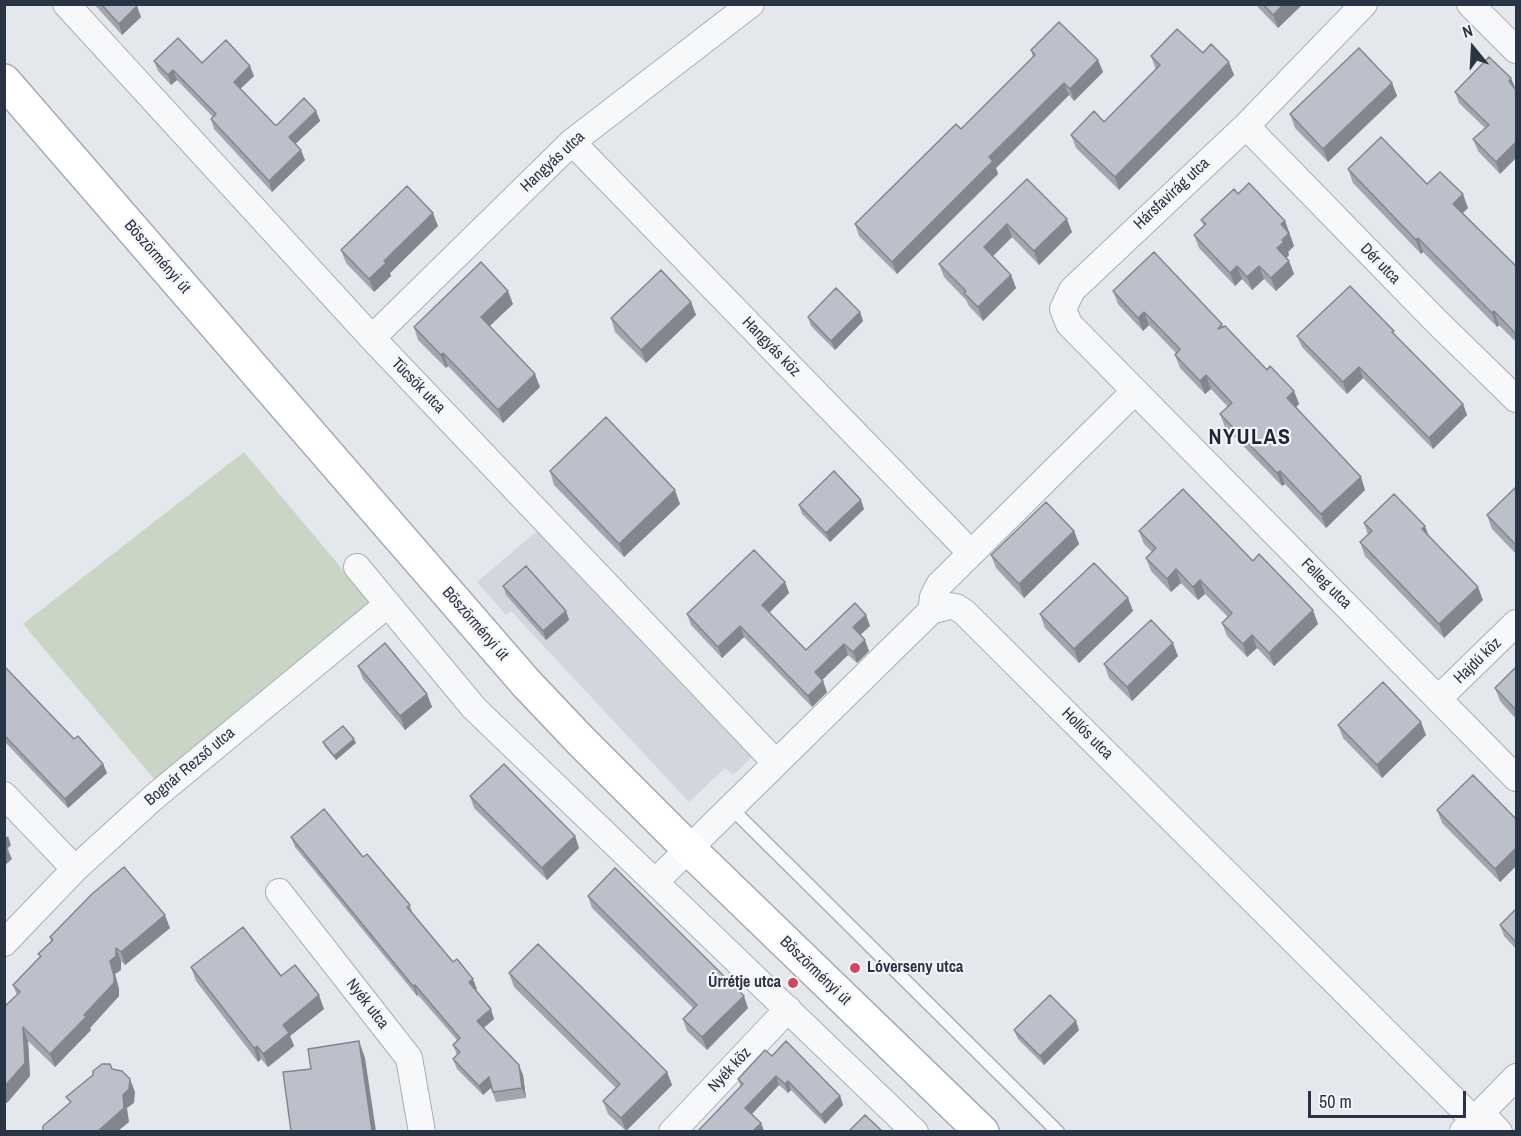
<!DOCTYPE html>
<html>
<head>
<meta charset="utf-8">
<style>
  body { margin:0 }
  #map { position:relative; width:1521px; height:1136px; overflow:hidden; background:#e4e7ec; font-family:"Archivo Narrow",sans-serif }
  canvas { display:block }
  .frame { position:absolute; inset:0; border:6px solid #2b3445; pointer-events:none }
  .north { position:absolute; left:1443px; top:18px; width:60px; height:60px; -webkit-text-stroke:4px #f4f6f9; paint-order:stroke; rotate:342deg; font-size:16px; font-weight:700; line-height:24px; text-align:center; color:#2b3445 }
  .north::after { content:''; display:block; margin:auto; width:21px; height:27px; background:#2b3445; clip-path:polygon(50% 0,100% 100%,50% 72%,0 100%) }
  .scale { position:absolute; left:1308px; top:1091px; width:158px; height:27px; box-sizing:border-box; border:3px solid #2b3445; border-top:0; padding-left:8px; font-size:18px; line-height:21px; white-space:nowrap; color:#2b3445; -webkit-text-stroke:4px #f4f6f9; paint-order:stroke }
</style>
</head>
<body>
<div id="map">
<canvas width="1521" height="1136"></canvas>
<div class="frame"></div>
<div class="north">N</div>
<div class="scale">50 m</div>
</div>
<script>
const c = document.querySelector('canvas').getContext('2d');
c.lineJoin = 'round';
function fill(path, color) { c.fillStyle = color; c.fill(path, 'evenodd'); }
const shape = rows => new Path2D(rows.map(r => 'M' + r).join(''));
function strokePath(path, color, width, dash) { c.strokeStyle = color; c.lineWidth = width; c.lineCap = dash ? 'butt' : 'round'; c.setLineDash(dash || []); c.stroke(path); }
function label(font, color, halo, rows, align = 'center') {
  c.font = font + ' "Archivo Narrow",sans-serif'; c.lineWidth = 4.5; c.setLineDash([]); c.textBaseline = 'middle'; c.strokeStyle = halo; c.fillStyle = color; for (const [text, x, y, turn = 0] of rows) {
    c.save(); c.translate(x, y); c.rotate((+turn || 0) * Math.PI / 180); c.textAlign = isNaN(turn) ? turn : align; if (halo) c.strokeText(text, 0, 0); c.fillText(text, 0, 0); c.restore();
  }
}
const built = shape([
  [543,526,756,754,733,775,725,768,689,802,511,611,506,615,477,582]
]);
const green = shape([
  [244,452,370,602,156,781,23,624]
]);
const service = shape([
  [730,807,1058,1132]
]);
const minor = shape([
  [66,4,372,338,775,762],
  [1364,4,1246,126,1072,290,1063,309,1069,324,1516,778],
  [1470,4,1516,50],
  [1246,126,1436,321,1516,399],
  [572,142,971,553],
  [372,338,572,142,751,4],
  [357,567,474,708,915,1132],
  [931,611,933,597,939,585,1135,391],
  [1439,698,1516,623],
  [4,795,75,869],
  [656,881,931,611,949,606,956,607,964,612,1474,1120],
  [279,892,409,1058,422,1132],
  [4,943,75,869,154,797,388,604],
  [1481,1113,1499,1132],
  [1463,1131,1516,1077],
  [672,1132,788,1009]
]);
const primary = shape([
  [4,81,526,683,581,741,688,848,982,1132]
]);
const wall = shape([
  [94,4,135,4,141,17,122,35],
  [1255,4,1303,4,1278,28],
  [1031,50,1098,60,1103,72,1074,101,1069,95,996,168,998,174,897,274,859,236,855,224,961,129,1033,57],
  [1203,53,1234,75,1119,190,1076,148,1071,135,1104,122,1156,70,1151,56],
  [1489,57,1500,174,1478,151,1473,139,1485,128,1459,103,1455,92],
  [154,61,202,63,254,76,240,89,275,125,277,125,316,111,320,121,295,144,305,160,272,192,214,129,211,119,213,117,177,80,171,85,158,71],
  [1392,83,1397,96,1328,162,1295,128,1290,114],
  [1348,169,1427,184,1468,208,1463,213,1516,266,1516,342,1499,325,1497,327,1423,252,1421,254,1353,183],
  [1027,179,1072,232,1039,265,1012,237,993,256,1011,275,1016,288,983,321,969,306,966,300,944,277,939,264],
  [1238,194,1285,221,1294,246,1288,252,1289,255,1286,258,1289,261,1294,274,1276,291,1264,279,1252,290,1242,279,1235,286,1199,248,1194,235,1204,226,1201,220],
  [438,226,390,273,391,276,374,292,346,263,341,250],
  [1113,291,1222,324,1223,327,1267,370,1294,391,1299,404,1296,407,1365,490,1326,528,1285,484,1282,486,1225,427,1220,414,1228,407,1211,389,1205,394,1180,368,1175,355,1176,353,1149,325,1143,331,1118,304],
  [691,302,696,315,646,363,615,332,611,318],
  [513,304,490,326,540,387,503,423,448,366,446,368,418,340,414,327],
  [860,312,863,321,835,350,811,326,808,317],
  [1297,336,1396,336,1463,404,1467,415,1433,449,1363,378,1347,394,1302,347],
  [550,471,680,504,624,557,554,485],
  [1516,487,1516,554,1492,529,1487,515],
  [799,505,864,509,830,542,802,514],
  [1364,523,1429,536,1483,600,1444,638,1365,556,1360,542,1368,535],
  [1074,531,1079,544,1024,598,996,568,991,555],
  [1139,531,1253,561,1318,624,1274,666,1257,648,1247,657,1227,636,1222,623,1228,617,1205,594,1198,600,1181,583,1171,592,1151,571,1146,558,1152,552,1144,544],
  [785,582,789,593,769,612,806,650,866,615,870,626,860,635,869,651,857,663,848,655,822,680,827,692,812,707,744,637,722,658,691,625,687,614],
  [503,586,566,611,569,620,546,640,506,595],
  [1128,598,1133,611,1079,663,1045,628,1040,614],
  [1178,656,1132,701,1109,678,1104,664],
  [4,666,74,739,103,764,107,773,68,808,4,741],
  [358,666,427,694,432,707,405,730,363,679],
  [1516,667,1516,719,1500,701,1495,688],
  [1338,725,1426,735,1382,778,1343,738],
  [323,742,356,743,336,760,325,747],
  [470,796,575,836,579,848,547,880,474,808],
  [1437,810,1516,819,1516,866,1500,882,1442,823],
  [291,837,363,857,410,905,413,915,453,962,477,989,475,990,494,1019,483,1028,523,1075,526,1098,496,1102,491,1088,483,1095,457,1069,453,1059,457,1055,453,1045,457,1040,418,995,417,996,295,847],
  [588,896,748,1008,707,1050,687,1031,683,1019,693,1008,592,908],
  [1516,909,1516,949,1504,936,1500,925],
  [170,928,125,965,121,961,121,970,115,974,119,989,119,996,90,1028,91,1030,55,1067,28,1041,30,1076,7,1103,4,1103,4,1007,17,995,13,985,40,957,38,954,51,941,50,937],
  [191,967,281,976,324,1009,290,1036,294,1046,268,1067,261,1059,258,1062,196,981],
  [509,973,667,1072,672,1085,626,1131,608,1114,603,1101,616,1088,514,987],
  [1014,1030,1079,1030,1044,1065,1018,1039],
  [772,1056,840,1096,843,1105,825,1124,791,1090,788,1093,779,1085,752,1114,761,1123,764,1131,698,1131,741,1087,738,1079]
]);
const shadedWall = shape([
  [1284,4,1303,4,1278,28,1273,15],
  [137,6,141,17,122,35,119,24],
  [1098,60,1103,72,1074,101,1070,89],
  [1229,62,1234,75,1119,190,1115,177],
  [250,66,254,76,237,92,234,82],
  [173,70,177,80,171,85,168,75],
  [1511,78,1516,90,1509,81],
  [1064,83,1069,95,996,168,998,174,897,274,892,262,989,157],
  [1392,83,1397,96,1328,162,1323,149],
  [316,111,320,121,292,147,289,137],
  [1516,142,1516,158,1500,174,1496,162],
  [301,150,305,160,272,192,269,181],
  [1463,194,1468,208,1458,217,1453,204],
  [433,213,438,226,390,273,391,276,374,292,369,279,384,261],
  [1067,219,1072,232,1039,265,1034,251],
  [1285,221,1294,246,1288,252,1289,255,1282,262,1277,248,1282,240,1281,224],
  [1007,224,1012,237,989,260,984,247],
  [1418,238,1423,252,1421,254,1416,240],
  [1289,261,1294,274,1276,291,1271,278],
  [1237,266,1242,279,1235,286,1230,273],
  [1259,266,1264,279,1252,290,1247,277],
  [1011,275,1016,288,983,321,978,307],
  [508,291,513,304,485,330,481,317],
  [691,302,696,315,646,363,641,350],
  [1494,311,1499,325,1497,327,1492,313],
  [860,312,863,321,835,350,831,341],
  [1144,312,1149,325,1143,331,1138,318],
  [443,353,448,366,446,368,441,355],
  [1359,367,1363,378,1347,394,1343,382],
  [535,374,540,387,503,423,498,410],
  [1206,375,1211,389,1205,394,1200,381],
  [1294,391,1299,404,1292,411,1287,398],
  [1463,404,1467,415,1433,449,1429,438],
  [1280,471,1285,484,1282,486,1277,473],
  [1361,477,1365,490,1326,528,1321,514],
  [675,490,680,504,624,557,619,544],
  [861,500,864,509,830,542,826,533],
  [1425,526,1430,539,1422,529],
  [1074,531,1079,544,1024,598,1019,584],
  [1176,569,1181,583,1171,592,1167,579],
  [1200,580,1205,594,1198,600,1193,587],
  [785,582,789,593,766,616,762,605],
  [1478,587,1483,600,1444,638,1439,624],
  [1128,598,1133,611,1079,663,1074,649],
  [1313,610,1318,624,1274,666,1269,653],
  [566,611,569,620,546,640,543,631],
  [866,615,870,626,857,638,853,627],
  [740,626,744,637,722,658,718,647],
  [1252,635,1257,648,1247,657,1243,644],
  [865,640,869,651,857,663,853,652],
  [1173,643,1178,656,1132,701,1127,687],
  [844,644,848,655,819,683,815,672],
  [823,681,827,692,812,707,808,696],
  [427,694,432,707,405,730,400,716],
  [1421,722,1426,735,1382,778,1377,765],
  [354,739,356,743,336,760,334,756],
  [103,764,107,773,68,808,65,799],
  [8,836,11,845,5,851,4,839],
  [575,836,579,848,547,880,542,868],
  [1516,848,1516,866,1500,882,1495,869],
  [8,850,12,859,4,866,4,853],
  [165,915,170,928,125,965,121,952],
  [116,948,121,961,121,970,115,974,119,989,119,996,90,1028,91,1030,55,1067,50,1054,84,1015],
  [473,979,477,989,472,992,469,982],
  [415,985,418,995,417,996,413,986],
  [319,995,324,1009,290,1036,294,1046,268,1067,263,1054,283,1025],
  [744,996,748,1008,707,1050,702,1037],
  [491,1009,494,1019,480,1031,477,1021],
  [1076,1021,1079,1030,1044,1065,1040,1056],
  [23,1027,28,1041,30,1076,7,1103,4,1096,4,1087],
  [359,1041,365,1058,376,1131,372,1131],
  [257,1046,261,1059,258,1062,254,1048],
  [519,1065,523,1075,526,1098,522,1088],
  [667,1072,672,1085,626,1131,621,1118],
  [776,1076,779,1085,749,1117,745,1108],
  [489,1077,492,1087,483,1095,479,1086],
  [130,1079,135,1092,134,1103,127,1108,129,1122,118,1131,98,1131,123,1095],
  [788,1081,791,1090,788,1093,785,1084],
  [840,1096,843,1105,825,1124,821,1115],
  [761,1123,764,1131,753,1131]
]);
const building = shape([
  [101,4,135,4,137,6,119,24,101,4],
  [1263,4,1284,4,1273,15,1263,4],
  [1059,22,1098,60,1070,89,1064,83,989,157,993,161,892,262,855,224,956,124,961,129,1035,55,1031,50,1059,22],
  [1177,29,1203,53,1211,44,1229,62,1115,177,1071,135,1094,111,1104,122,1160,65,1151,56,1177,29],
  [178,38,202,63,226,40,250,66,234,82,275,125,277,125,304,98,316,111,289,137,301,150,269,181,211,119,216,114,173,70,168,75,154,61,178,38],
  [1359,48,1392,83,1323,149,1290,114,1359,48],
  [1489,57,1511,78,1509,81,1516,90,1516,142,1496,162,1473,139,1489,125,1455,92,1489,57],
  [1381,137,1427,184,1440,172,1463,194,1453,204,1516,266,1516,334,1494,311,1492,313,1418,238,1416,240,1348,169,1381,137],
  [1027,179,1067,219,1034,251,1007,224,984,247,1011,275,978,307,964,293,966,291,939,264,1027,179],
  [1249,183,1285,221,1281,224,1289,233,1282,240,1284,242,1277,248,1289,261,1271,278,1259,266,1247,277,1237,266,1230,273,1194,235,1206,224,1201,220,1234,189,1238,194,1249,183],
  [407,186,433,213,384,261,386,263,369,279,341,250,407,186],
  [1154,252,1222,324,1218,329,1225,326,1267,370,1270,366,1294,391,1287,398,1361,477,1321,514,1280,471,1277,473,1220,414,1232,403,1206,375,1200,381,1175,355,1180,349,1144,312,1138,318,1113,291,1154,252],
  [481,262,508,291,481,317,535,374,498,410,443,353,441,355,414,327,481,262],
  [661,270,691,302,641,350,611,318,661,270],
  [1350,286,1394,331,1392,332,1463,404,1429,438,1359,367,1343,382,1297,336,1350,286],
  [836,288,860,312,831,341,808,317,836,288],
  [606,417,675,490,619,544,550,471,606,417],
  [834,471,861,500,826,533,799,505,834,471],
  [1516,487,1516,545,1487,515,1516,487],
  [1183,489,1253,561,1259,554,1313,610,1269,653,1252,635,1243,644,1222,623,1232,613,1200,580,1193,587,1176,569,1167,579,1146,558,1156,548,1139,531,1183,489],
  [1394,494,1425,526,1422,529,1478,587,1439,624,1360,542,1372,531,1364,523,1394,494],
  [1046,502,1074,531,1019,584,991,555,1046,502],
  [754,550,785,582,762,605,806,650,855,603,866,615,853,627,865,640,853,652,844,644,815,672,823,681,808,696,740,626,718,647,687,614,754,550],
  [1094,563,1128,598,1074,649,1040,614,1094,563],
  [526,566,566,611,543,631,503,586,526,566],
  [1151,620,1173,643,1127,687,1104,664,1151,620],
  [385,643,427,694,400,716,358,666,385,643],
  [4,666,74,739,78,736,103,764,65,799,4,735,4,666],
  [1516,667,1516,710,1495,688,1516,667],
  [1383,682,1421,722,1377,765,1338,725,1383,682],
  [343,726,354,739,334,756,323,742,343,726],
  [504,764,575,836,542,868,470,796,504,764],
  [1473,775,1516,819,1516,848,1495,869,1437,810,1473,775],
  [324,809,363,857,367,854,410,905,407,907,453,962,457,959,473,979,469,982,491,1009,477,1021,519,1065,522,1088,493,1092,489,1077,479,1086,453,1059,460,1052,453,1045,460,1038,415,985,413,986,291,837,324,809],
  [4,846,8,850,4,853,4,846],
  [124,867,165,915,121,952,116,948,116,956,110,961,114,976,114,983,84,1015,86,1017,50,1054,23,1027,25,1063,4,1087,4,1007,20,992,13,985,41,956,38,954,53,940,50,937,92,894,124,867],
  [615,868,744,996,702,1037,683,1019,697,1005,588,896,615,868],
  [1516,909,1516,942,1500,925,1516,909],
  [243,927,281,976,295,965,319,995,283,1025,289,1033,263,1054,257,1046,254,1048,191,967,243,927],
  [538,944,667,1072,621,1118,603,1101,620,1084,509,973,538,944],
  [1050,995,1076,1021,1040,1056,1014,1030,1050,995],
  [359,1041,372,1131,291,1131,283,1072,311,1069,308,1049,359,1041],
  [786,1041,840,1096,821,1115,788,1081,785,1084,776,1076,745,1108,761,1123,753,1131,698,1131,743,1084,738,1079,765,1050,772,1056,786,1041],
  [102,1064,110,1064,112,1069,122,1071,130,1079,129,1089,123,1095,124,1108,98,1131,43,1131,43,1126,71,1102,66,1097,93,1075,93,1071,102,1064],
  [865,1115,882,1131,849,1131,865,1115]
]);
const markers = [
  [855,968,6,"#d1495b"],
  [793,983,6,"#d1495b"]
];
const streetNames = [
  ["Hangyás utca",553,162,-43],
  ["Hársfavirág utca",1172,194,-43],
  ["Böszörményi út",157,257,49],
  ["Dér utca",1380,264,46],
  ["Hangyás köz",771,347,46],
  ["Tücsök utca",418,386,46],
  ["Felleg utca",1326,584,45],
  ["Böszörményi út",475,624,49],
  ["Hajdú köz",1478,661,-44],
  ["Hollós utca",1087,734,45],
  ["Bognár Rezső utca",190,767,-40],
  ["Böszörményi út",815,971,44],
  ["Nyék utca",367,1004,52],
  ["Nyék köz",730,1070,-47]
];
const poiNames = [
  ["Lóverseny utca",867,968],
  ["Úrrétje utca",781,983,"right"]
];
const districtNames = [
  ["NYULAS",1250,438]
];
fill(built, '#d2d6de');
fill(green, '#c9d6c5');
strokePath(service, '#a9aeb7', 15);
strokePath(minor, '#a9aeb7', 28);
strokePath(primary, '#a3abb8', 36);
strokePath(service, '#f7f8fa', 12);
strokePath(minor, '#f7f8fa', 26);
strokePath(primary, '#fff', 33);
fill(wall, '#a1a5ae');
fill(shadedWall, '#83868d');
fill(building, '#bbc0ca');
strokePath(building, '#83868d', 1.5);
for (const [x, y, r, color] of markers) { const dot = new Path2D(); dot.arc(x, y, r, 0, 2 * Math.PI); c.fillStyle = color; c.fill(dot); strokePath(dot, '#f4f6f9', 2); }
label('16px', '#2b3445', '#f4f6f9', streetNames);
label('bold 16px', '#2b3445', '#f4f6f9', poiNames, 'left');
c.letterSpacing = '1.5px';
label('bold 22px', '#1d2536', '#f4f6f9', districtNames);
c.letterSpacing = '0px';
</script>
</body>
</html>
